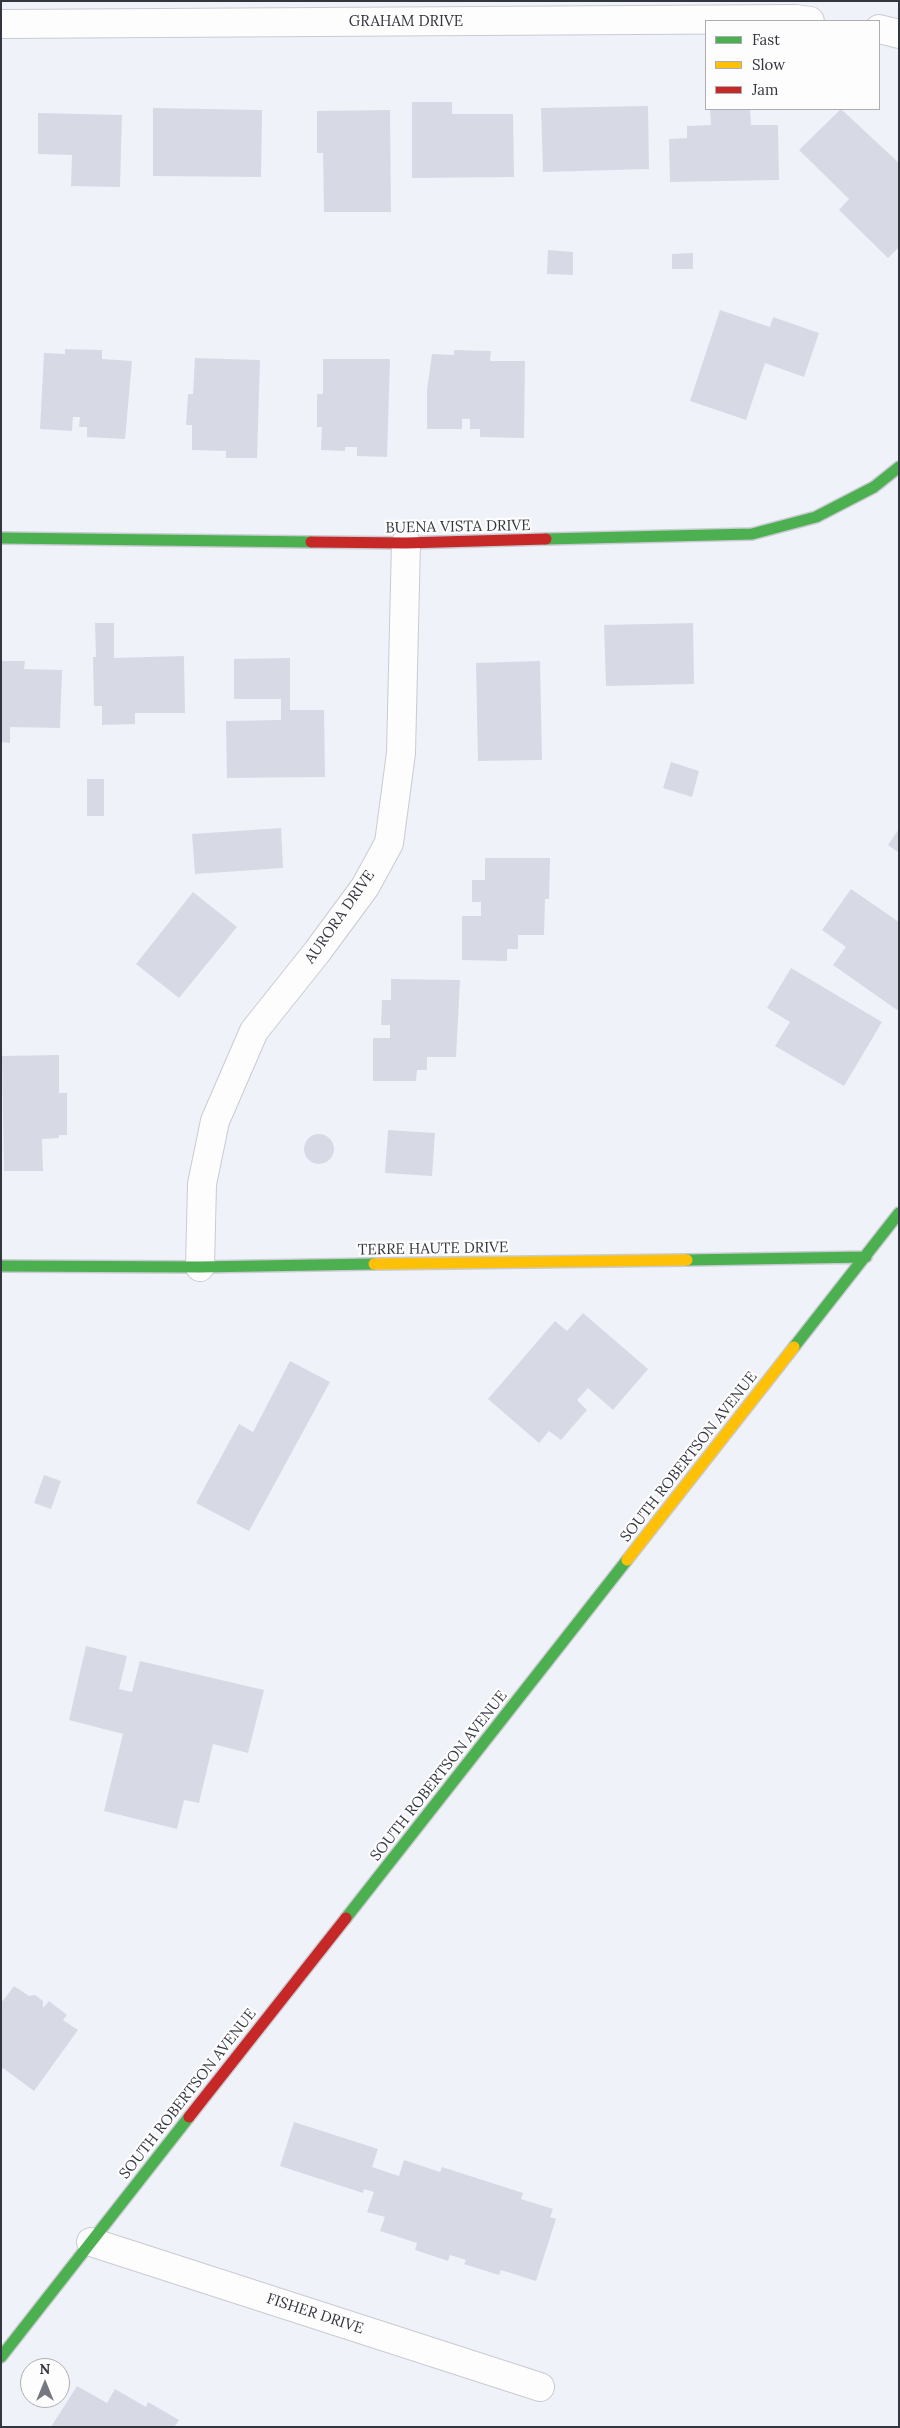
<!DOCTYPE html>
<html>
<head>
<meta charset="utf-8">
<style>
  body { margin:0 }
  #map { position:relative; width:900px; height:2428px; overflow:hidden; background:#f0f2fa; font-family:Lora,serif }
  canvas { display:block }
  .frame { position:absolute; inset:0; border:2px solid #34363f; pointer-events:none }
  .legend { position:absolute; left:705px; top:20px; width:175px; height:90px; box-sizing:border-box; background:#fdfdfd; border:1px solid #adadb1; margin:0; padding:6px 9px; list-style:none; font-size:15px; color:#34363f }
  .legend li { display:flex; align-items:center; gap:10px; height:25px }
  .legend b { width:25px; border:1px solid #adadb1 }
  .north { position:absolute; left:20px; top:2358px; width:50px; height:50px; box-sizing:border-box; background:#fdfdfd; border:1px solid #adadb1; border-radius:50%; rotate:0deg; font-size:14px; font-weight:700; line-height:20px; text-align:center; color:#34363f }
  .north::after { content:''; display:block; margin:auto; width:18px; height:22px; background:#767880; clip-path:polygon(50% 0,100% 100%,50% 72%,0 100%) }
</style>
</head>
<body>
<div id="map">
<canvas width="900" height="2428"></canvas>
<div class="frame"></div>
<ul class="legend">
<li><b style="height:6px;background:#4caf50"></b>Fast</li>
<li><b style="height:6px;background:#ffc107"></b>Slow</li>
<li><b style="height:6px;background:#c62828"></b>Jam</li>
</ul>
<div class="north">N</div>
</div>
<script>
const c = document.querySelector('canvas').getContext('2d');
c.lineJoin = 'round';
function fill(path, color) { c.fillStyle = color; c.fill(path, 'evenodd'); }
const shape = rows => new Path2D(rows.map(r => 'M' + r).join(''));
function strokePath(path, color, width, dash) { c.strokeStyle = color; c.lineWidth = width; c.lineCap = dash ? 'butt' : 'round'; c.setLineDash(dash || []); c.stroke(path); }
function label(font, color, halo, rows, align = 'center') {
  c.font = font + ' Lora,serif'; c.lineWidth = 4.5; c.setLineDash([]); c.textBaseline = 'middle'; c.strokeStyle = halo; c.fillStyle = color; for (const [text, x, y, turn = 0] of rows) {
    c.save(); c.translate(x, y); c.rotate((+turn || 0) * Math.PI / 180); c.textAlign = isNaN(turn) ? turn : align; if (halo) c.strokeText(text, 0, 0); c.fillText(text, 0, 0); c.restore();
  }
}
const building = shape([
  [412,102,452,102,452,114,513,114,514,177,412,178],
  [648,106,649,169,543,172,541,108],
  [153,108,262,110,261,177,153,176],
  [735,109,750,109,751,125,778,125,779,180,670,182,669,139,687,138,687,126,711,125,710,110],
  [841,109,899,163,899,247,888,258,839,210,849,199,799,150],
  [390,110,391,212,324,212,323,153,317,153,317,111],
  [38,113,122,115,120,187,71,186,72,155,38,154],
  [548,250,573,252,573,275,547,274],
  [693,253,693,269,672,269,672,254],
  [720,310,770,327,773,317,819,333,804,377,765,363,746,420,690,401],
  [65,349,102,350,102,359,132,361,125,439,87,437,87,427,79,427,80,417,73,417,72,431,40,429,44,353,65,354],
  [454,350,491,351,490,361,525,361,524,438,480,437,480,429,470,429,470,419,462,419,462,429,427,429,427,390,432,354,454,355],
  [195,358,260,360,257,458,226,458,226,451,192,450,192,425,186,425,188,394,193,394],
  [323,359,390,359,387,457,357,456,357,447,345,447,345,451,321,450,322,427,317,427,317,394,323,394],
  [95,623,114,623,114,658,184,656,185,713,135,713,135,724,102,725,102,706,94,706,93,657,96,657],
  [693,623,694,684,606,686,604,625],
  [290,658,290,710,324,710,325,777,227,778,226,721,281,720,281,699,234,699,234,659],
  [1,661,25,661,24,669,62,670,60,728,10,727,10,743,1,742],
  [540,661,542,760,478,761,476,663],
  [671,762,699,771,692,797,663,788],
  [87,779,104,779,104,816,87,816],
  [281,828,283,868,195,874,192,834],
  [899,829,899,853,888,845],
  [485,858,550,858,549,899,545,899,544,935,518,935,518,949,507,949,507,961,462,960,462,916,481,916,481,902,472,902,472,880,485,880],
  [851,889,899,922,899,1007,897,1010,833,965,846,947,822,930],
  [193,892,237,927,179,998,136,964],
  [791,968,882,1022,844,1086,775,1046,790,1022,767,1008],
  [391,979,460,980,456,1057,427,1057,427,1070,417,1070,416,1081,373,1081,373,1038,390,1038,390,1025,381,1025,382,1000,391,1000],
  [59,1055,59,1093,67,1093,67,1135,59,1135,59,1138,42,1139,43,1171,4,1171,2,1056],
  [388,1130,435,1133,432,1176,385,1173],
  '304 1149a15 15 0 1 1 30 0a15 15 0 1 1-30 0Z',
  [583,1313,648,1369,613,1410,588,1388,577,1400,587,1410,561,1440,549,1431,539,1443,488,1399,555,1321,567,1331],
  [290,1361,330,1382,249,1531,196,1503,239,1424,253,1432],
  [44,1475,61,1481,51,1509,34,1503],
  [86,1646,127,1656,119,1689,132,1692,140,1661,264,1690,248,1753,213,1744,199,1803,184,1800,177,1829,104,1811,123,1734,69,1720],
  [14,1986,29,1996,35,1995,43,2001,43,2008,49,2001,67,2015,63,2020,78,2030,34,2091,3,2068,1,2070,1,1999,3,2001],
  [294,2122,378,2149,372,2167,399,2176,404,2160,440,2172,442,2167,523,2193,521,2199,553,2209,550,2217,556,2219,536,2281,501,2270,499,2275,464,2264,466,2260,450,2255,448,2261,415,2250,417,2243,380,2231,385,2217,367,2212,374,2192,364,2189,363,2193,280,2166],
  [77,2386,107,2403,115,2389,146,2407,148,2402,179,2420,175,2426,177,2427,51,2427]
]);
const street = shape([
  [1,24,795,19,810,21],
  [879,29,899,34],
  [200,1267,202,1184,215,1121,254,1031,317,952,365,887,389,843,401,753,406,543],
  [91,2242,540,2387]
]);
const fast = shape([
  [1,538,311,542],
  [546,539,752,534,816,517,874,487,899,467],
  [687,1260,866,1257],
  [1,1266,200,1267,374,1264],
  [794,1347,899,1213],
  [346,1918,627,1560],
  [1,2357,189,2117]
]);
const slow = shape([
  [374,1264,687,1260],
  [627,1560,794,1347]
]);
const jam = shape([
  [311,542,406,543,546,539],
  [189,2117,346,1918]
]);
const streetNames = [
  ["GRAHAM DRIVE",406,22],
  ["BUENA VISTA DRIVE",458,527,-1],
  ["AURORA DRIVE",340,917,-55],
  ["TERRE HAUTE DRIVE",433,1249,-1],
  ["SOUTH ROBERTSON AVENUE",689,1457,-52],
  ["SOUTH ROBERTSON AVENUE",439,1776,-52],
  ["SOUTH ROBERTSON AVENUE",188,2094,-52],
  ["FISHER DRIVE",315,2314,18]
];
fill(building, '#d7d9e5');
strokePath(street, '#c9cbd2', 30);
strokePath(fast, '#c9cbd2', 14);
strokePath(slow, '#c9cbd2', 14);
strokePath(jam, '#c9cbd2', 14);
strokePath(street, '#fdfdfe', 28);
strokePath(fast, '#4caf50', 11);
strokePath(slow, '#ffc107', 11);
strokePath(jam, '#c62828', 11);
label('15px', '#34363f', '#fdfdfd', streetNames);
</script>
</body>
</html>
